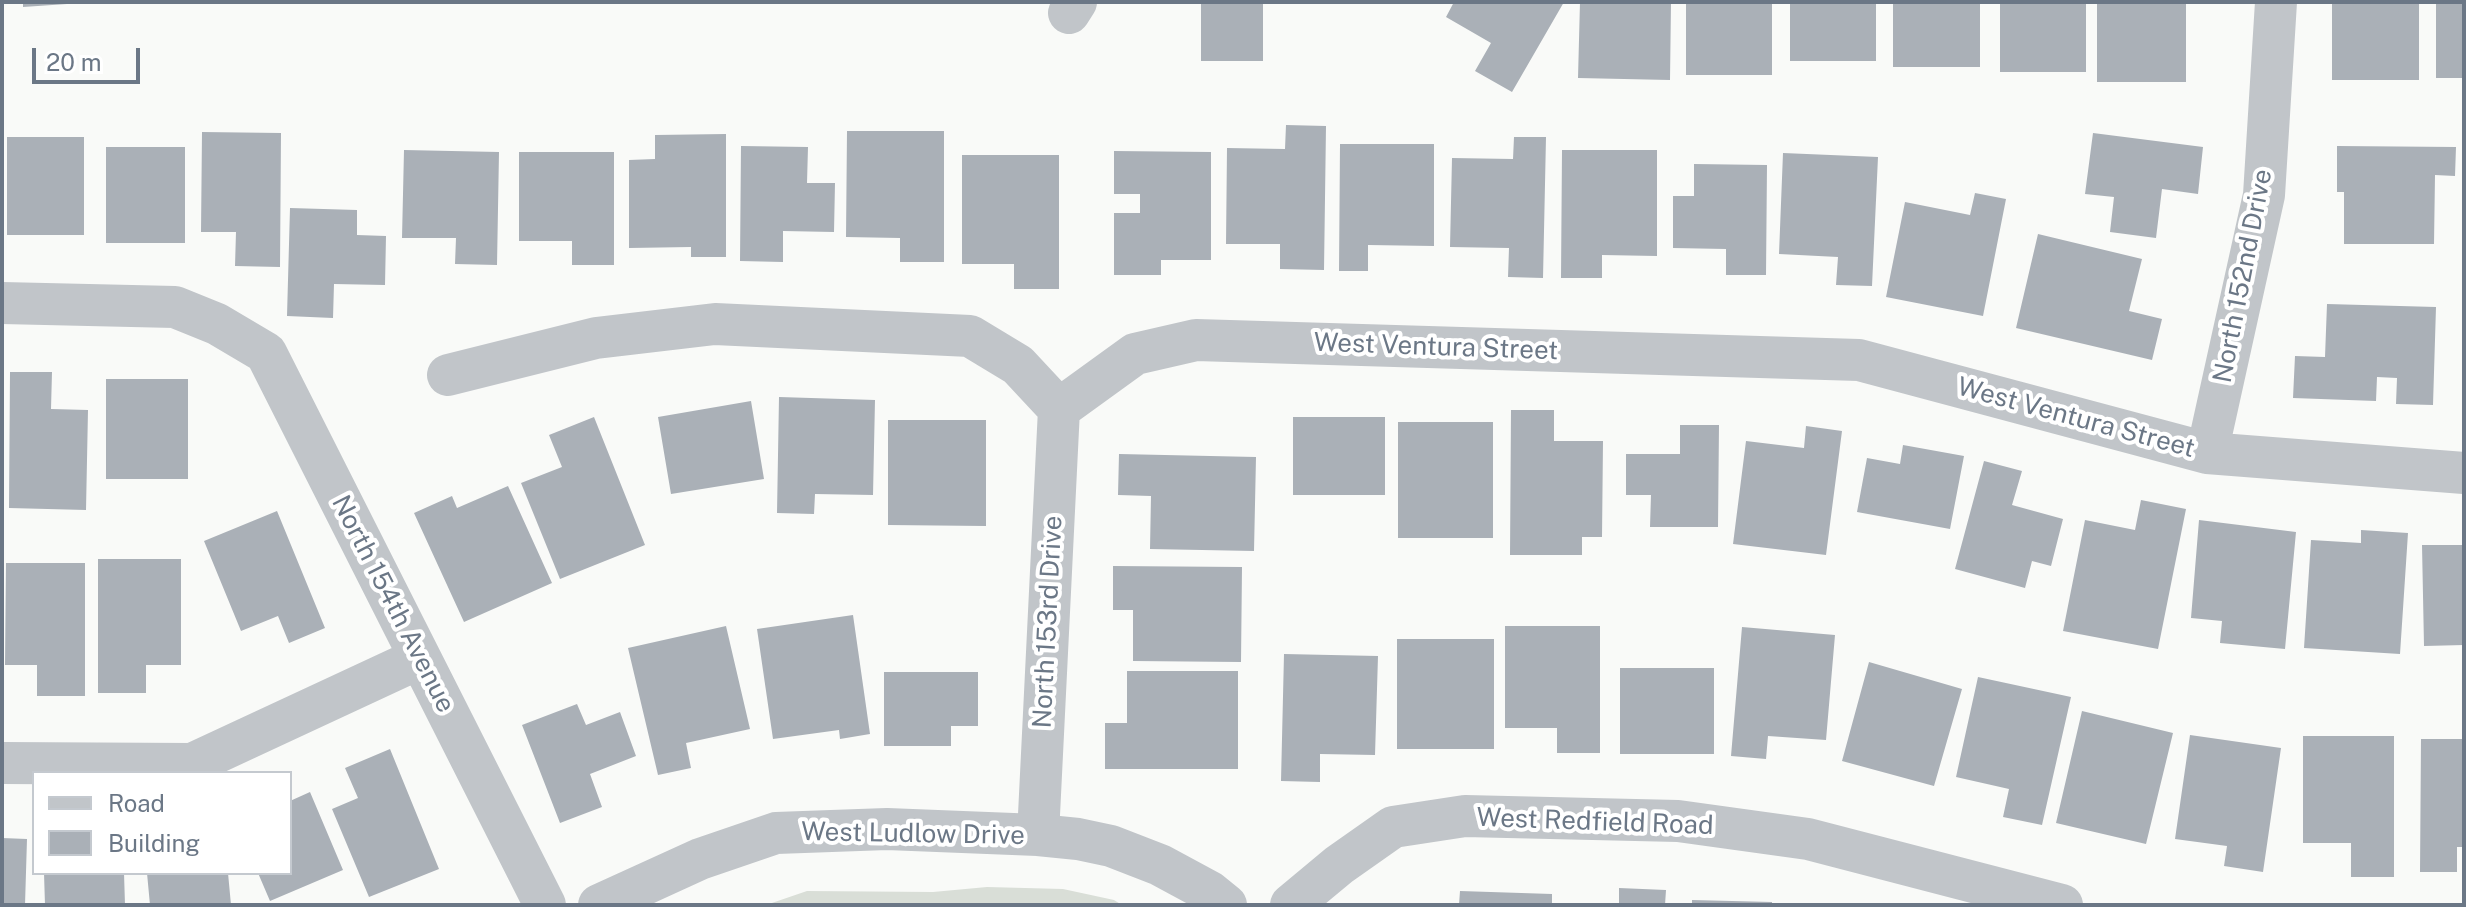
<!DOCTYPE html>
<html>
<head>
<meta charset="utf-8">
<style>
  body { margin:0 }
  #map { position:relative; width:2466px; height:907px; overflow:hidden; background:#f9faf8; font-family:"Public Sans",sans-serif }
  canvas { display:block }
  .frame { position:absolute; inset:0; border:4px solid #6b7786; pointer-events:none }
  .legend { position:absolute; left:32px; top:771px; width:260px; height:104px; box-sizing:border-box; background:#fff; border:2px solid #c4c9cf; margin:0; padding:10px 14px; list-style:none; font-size:24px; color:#6b7786 }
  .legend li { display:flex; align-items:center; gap:16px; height:40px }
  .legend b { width:40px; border:2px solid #c4c9cf }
  .scale { position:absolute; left:32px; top:48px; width:108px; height:36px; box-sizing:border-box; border:4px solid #6b7786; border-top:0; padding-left:10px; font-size:24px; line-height:28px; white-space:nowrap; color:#6b7786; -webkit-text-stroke:6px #fff; paint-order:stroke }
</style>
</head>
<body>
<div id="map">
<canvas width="2466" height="907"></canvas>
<div class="frame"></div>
<ul class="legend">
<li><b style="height:10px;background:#c1c5c9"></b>Road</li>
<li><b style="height:22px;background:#aab0b7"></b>Building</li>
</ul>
<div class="scale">20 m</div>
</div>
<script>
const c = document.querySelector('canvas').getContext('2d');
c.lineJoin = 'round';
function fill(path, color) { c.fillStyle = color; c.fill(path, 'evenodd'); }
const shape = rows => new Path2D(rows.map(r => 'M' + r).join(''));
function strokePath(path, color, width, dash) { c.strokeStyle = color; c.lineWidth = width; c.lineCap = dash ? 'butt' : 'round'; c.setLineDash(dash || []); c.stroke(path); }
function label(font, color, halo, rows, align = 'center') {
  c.font = font + ' "Public Sans",sans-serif'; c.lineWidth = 8; c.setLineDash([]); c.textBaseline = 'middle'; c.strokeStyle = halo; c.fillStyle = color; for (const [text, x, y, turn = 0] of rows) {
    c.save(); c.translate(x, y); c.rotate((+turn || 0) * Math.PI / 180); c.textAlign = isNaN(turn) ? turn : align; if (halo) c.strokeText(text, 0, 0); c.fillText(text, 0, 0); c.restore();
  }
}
const green = shape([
  [987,887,1063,889,1114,900,1122,905,766,905,807,891,933,892]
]);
const building = shape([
  [23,2,67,2,67,4,23,7],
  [1201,2,1263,2,1263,61,1201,61],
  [1454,2,1564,2,1512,92,1475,71,1491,43,1446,17],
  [1580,2,1671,2,1670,80,1578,78],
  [1686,2,1772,2,1772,75,1686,75],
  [1790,2,1876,2,1876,61,1790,61],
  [1893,2,1980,2,1980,67,1893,67],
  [2000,2,2086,2,2086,72,2000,72],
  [2097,2,2186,2,2186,82,2097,82],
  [2332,2,2419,2,2419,80,2332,80],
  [2436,2,2464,2,2464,78,2436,78],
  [1286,125,1326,126,1324,270,1280,269,1280,244,1226,244,1227,148,1285,149],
  [847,131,944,131,944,262,900,262,900,238,846,237],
  [202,132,281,133,280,267,235,266,236,232,201,232],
  [2093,133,2203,147,2198,194,2162,189,2156,238,2110,232,2114,197,2085,194],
  [726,134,726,257,691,257,691,247,629,248,629,160,655,159,655,135],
  [7,137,84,137,84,235,7,235],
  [1514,137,1546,137,1543,278,1508,277,1509,248,1450,247,1452,158,1513,159],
  [1340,144,1434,144,1434,246,1368,245,1368,271,1339,271],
  [741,146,808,147,807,183,835,183,834,232,783,231,783,262,740,261],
  [2337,146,2456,147,2455,176,2435,175,2434,244,2344,244,2344,192,2337,192],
  [106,147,185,147,185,243,106,243],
  [404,150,499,152,497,265,455,264,456,238,402,238],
  [1562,150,1657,150,1657,256,1602,255,1602,278,1561,278],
  [1114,151,1211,152,1211,260,1161,260,1161,275,1114,275,1114,213,1140,213,1140,194,1114,194],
  [519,152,614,152,614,265,572,265,572,241,519,241],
  [1783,153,1878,157,1872,286,1836,285,1838,257,1779,254],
  [962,155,1059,155,1059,289,1014,289,1014,264,962,264],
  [1694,164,1767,165,1766,275,1726,275,1726,249,1673,248,1673,196,1694,196],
  [1975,193,2006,199,1983,316,1886,297,1905,202,1970,215],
  [290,208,357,210,357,235,386,236,385,285,334,284,333,318,287,316],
  [2038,234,2142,259,2129,311,2162,319,2152,360,2016,328],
  [2327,304,2436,307,2433,405,2396,404,2397,378,2377,377,2376,401,2293,398,2295,356,2325,357],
  [10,372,52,372,51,409,88,410,86,510,9,508],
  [106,379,188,379,188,479,106,479],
  [779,397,875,400,873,495,815,494,814,514,777,513],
  [751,401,764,479,671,494,658,417],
  [1511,410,1554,410,1554,441,1603,441,1602,537,1582,537,1582,555,1510,555],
  [594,417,645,545,560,579,521,483,562,467,549,435],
  [1293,417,1385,417,1385,495,1293,495],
  [888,420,986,420,986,526,888,525],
  [1398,422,1493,422,1493,538,1398,538],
  [1680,425,1719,425,1718,527,1650,527,1651,495,1626,495,1626,454,1680,454],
  [1806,426,1842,431,1826,555,1733,544,1746,441,1804,448],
  [1903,445,1964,456,1950,529,1857,512,1867,458,1900,464],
  [1119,454,1256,457,1254,551,1150,549,1151,496,1118,495],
  [1984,461,2022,471,2012,505,2063,519,2051,566,2032,561,2025,588,1955,569],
  [508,486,552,583,464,622,414,513,452,496,457,508],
  [2141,500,2186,509,2158,649,2063,631,2085,520,2135,530],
  [277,511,325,628,289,643,278,616,241,631,204,541],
  [2199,520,2296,532,2285,649,2220,643,2222,621,2191,618],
  [2361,530,2408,533,2400,654,2304,648,2311,540,2361,543],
  [2422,545,2464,545,2464,645,2424,646],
  [98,559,181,559,181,665,146,665,146,693,98,693],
  [6,563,85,563,85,696,37,696,37,665,5,665],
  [1113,566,1242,567,1241,662,1133,661,1133,610,1113,610],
  [853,615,870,734,840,739,839,730,773,739,757,629],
  [726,626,750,729,686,743,691,768,658,775,628,648],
  [1505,626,1600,626,1600,753,1557,753,1557,728,1505,728],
  [1742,627,1835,635,1826,740,1768,736,1766,759,1731,756],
  [1397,639,1494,639,1494,749,1397,749],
  [1284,654,1378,656,1375,755,1320,754,1320,782,1281,781],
  [1869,662,1962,689,1934,786,1842,761],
  [1620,668,1714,668,1714,754,1620,754],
  [1127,671,1238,671,1238,769,1105,769,1105,723,1127,723],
  [884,672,978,672,978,726,951,726,951,746,884,746],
  [1978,677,2071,697,2042,825,2003,817,2009,789,1956,777],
  [577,704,586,725,620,712,636,756,590,774,602,807,560,823,522,725],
  [2082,711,2173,733,2146,844,2056,823],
  [2190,735,2281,748,2263,872,2224,866,2227,846,2175,839],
  [2303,736,2394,736,2394,877,2351,877,2351,843,2303,843],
  [2421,739,2464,739,2464,847,2457,847,2457,872,2420,872],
  [390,749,439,869,369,897,332,809,358,798,345,768],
  [310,792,343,870,270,901,258,873,290,873,290,801],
  [2,838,27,839,25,905,2,905],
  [44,873,124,873,125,905,45,905],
  [147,873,228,873,231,905,150,905],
  [1619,888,1666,890,1665,905,1619,905],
  [1460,891,1552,894,1552,905,1459,905],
  [1692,900,1772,902,1772,905,1692,905]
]);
const street = shape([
  [1069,13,1076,2],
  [2,303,175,307,217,324,266,353,545,905],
  [448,375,596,338,715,324,970,336,1018,365,1059,409,1135,354,1196,340,1859,360,2207,453,2464,473],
  [2207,453,2264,195,2276,2],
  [2,763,192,764,420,658],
  [1038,835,1059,409],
  [599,905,700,859,776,833,887,829,1038,835,1078,839,1111,846,1160,865,1210,892,1226,905],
  [1291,905,1339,865,1393,827,1465,816,1678,821,1808,839,2062,905]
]);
const streetNames = [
  ["North 152nd Drive",2243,276,-79],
  ["West Ventura Street",1436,347,2],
  ["West Ventura Street",2076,418,15],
  ["North 154th Avenue",393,604,63],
  ["North 153rd Drive",1048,622,-87],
  ["West Redfield Road",1595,822,2],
  ["West Ludlow Drive",913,834,1]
];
fill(green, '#d9ded7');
fill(building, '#aab0b7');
strokePath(street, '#c1c5c9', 42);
label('26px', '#6b7786', '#fff', streetNames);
</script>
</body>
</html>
